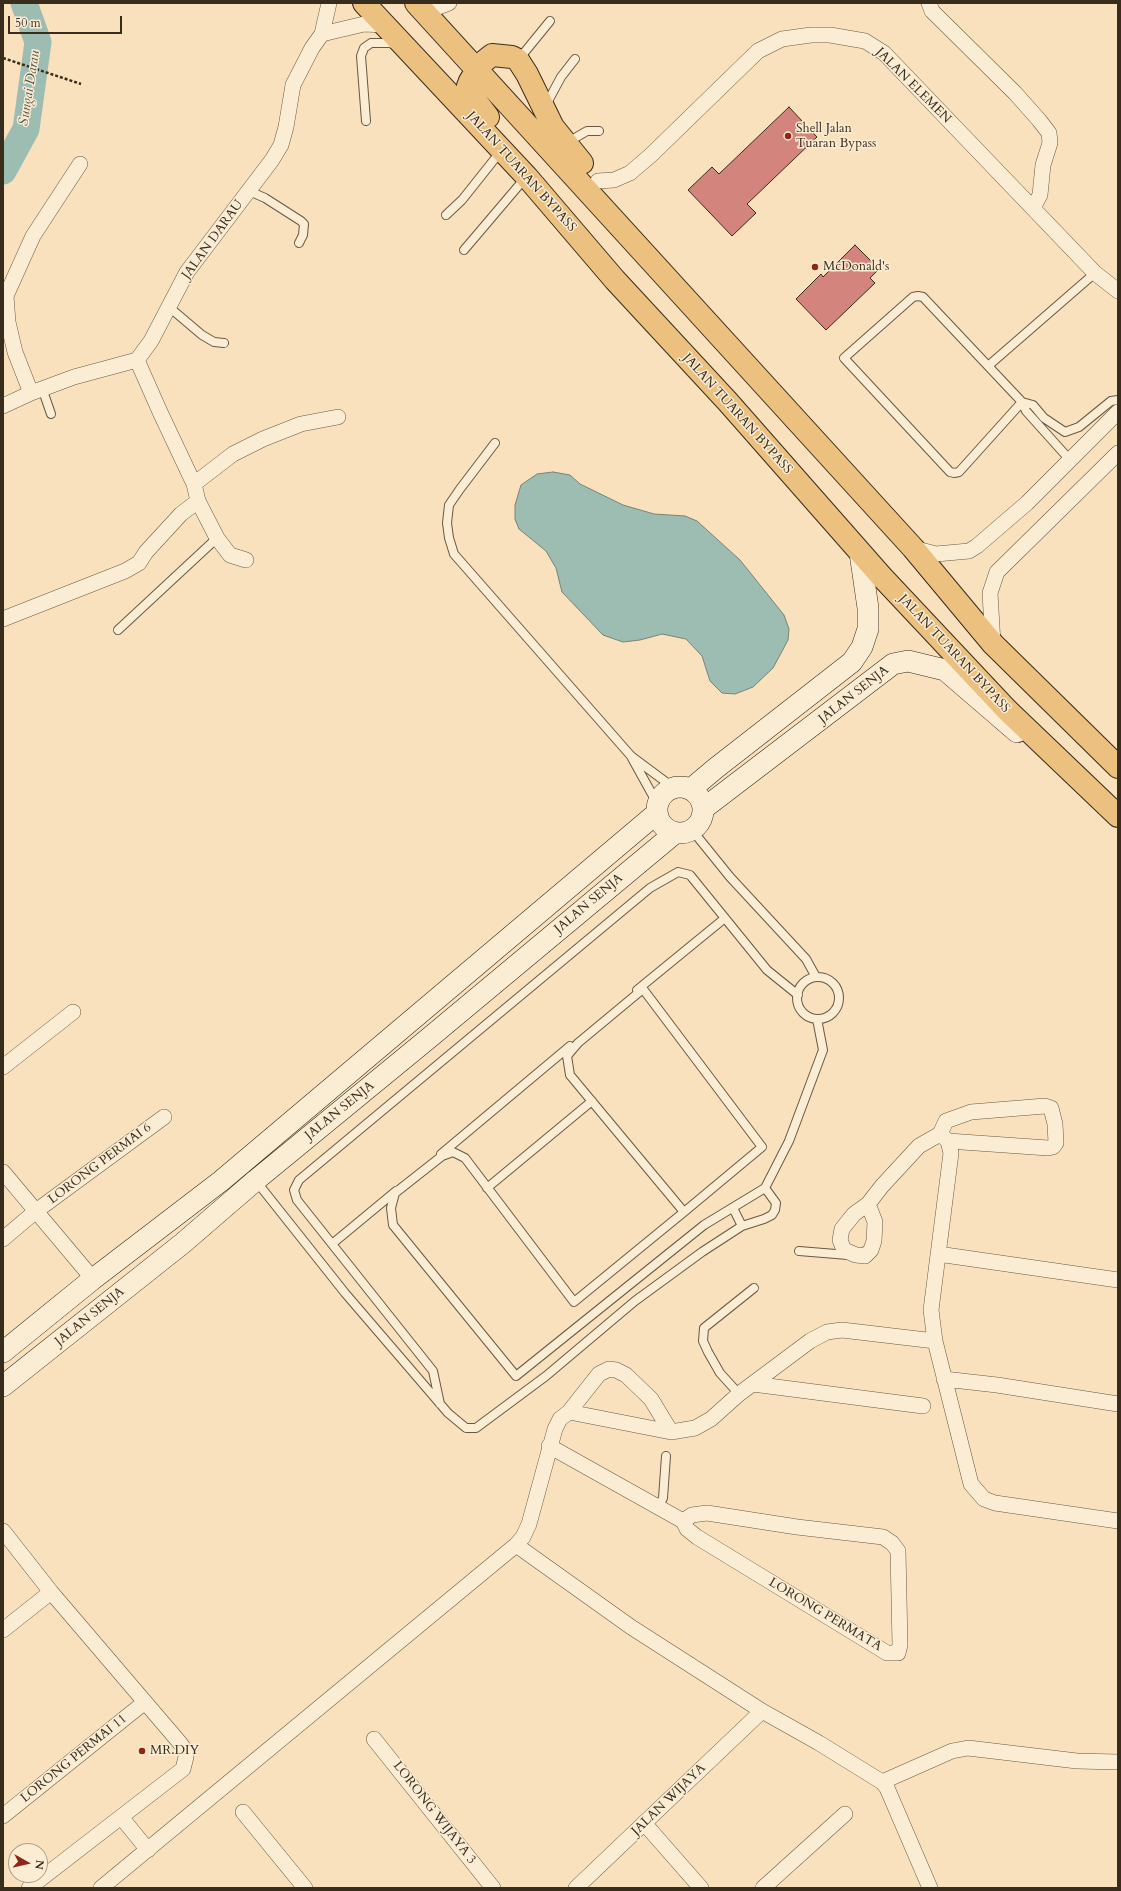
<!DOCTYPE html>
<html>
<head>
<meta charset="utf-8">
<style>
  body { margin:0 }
  #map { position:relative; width:1121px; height:1891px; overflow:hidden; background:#f9e1bd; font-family:Cardo,serif }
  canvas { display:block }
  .frame { position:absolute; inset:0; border:4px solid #382c1c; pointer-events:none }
  .north { position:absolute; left:8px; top:1843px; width:40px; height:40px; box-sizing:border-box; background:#fbecd4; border:1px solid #ad9f8a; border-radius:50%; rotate:98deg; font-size:11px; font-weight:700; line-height:16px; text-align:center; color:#382c1c }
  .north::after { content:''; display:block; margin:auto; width:14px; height:18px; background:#8f2418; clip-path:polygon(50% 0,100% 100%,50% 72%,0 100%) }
  .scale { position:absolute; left:8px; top:16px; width:114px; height:18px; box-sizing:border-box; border:2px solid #382c1c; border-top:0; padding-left:5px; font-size:12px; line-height:14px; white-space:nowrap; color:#382c1c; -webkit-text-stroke:3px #fbecd4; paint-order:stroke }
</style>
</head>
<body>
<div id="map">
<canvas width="1121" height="1891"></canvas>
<div class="frame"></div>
<div class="north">N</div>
<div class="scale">50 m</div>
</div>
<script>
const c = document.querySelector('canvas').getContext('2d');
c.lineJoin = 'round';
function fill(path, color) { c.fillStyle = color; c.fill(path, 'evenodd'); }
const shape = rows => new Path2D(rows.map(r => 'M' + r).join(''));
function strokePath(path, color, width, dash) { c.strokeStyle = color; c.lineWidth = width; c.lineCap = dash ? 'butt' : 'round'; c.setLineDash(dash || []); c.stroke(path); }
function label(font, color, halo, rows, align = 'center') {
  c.font = font + ' Cardo,serif'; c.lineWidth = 3; c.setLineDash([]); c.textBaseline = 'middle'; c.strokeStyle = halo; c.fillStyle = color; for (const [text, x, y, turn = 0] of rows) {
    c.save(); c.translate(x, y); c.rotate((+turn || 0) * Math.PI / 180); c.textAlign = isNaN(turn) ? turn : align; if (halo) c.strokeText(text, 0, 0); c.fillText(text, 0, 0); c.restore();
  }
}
const water = shape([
  [553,472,570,475,580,484,623,505,654,514,685,516,697,521,740,560,784,615,789,629,788,640,773,668,753,687,735,694,722,693,710,681,702,656,686,639,662,634,640,640,623,642,603,635,562,592,556,568,546,551,519,529,515,519,515,505,521,485,537,474,553,472]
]);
const river = shape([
  [3,171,26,129,38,42,24,3]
]);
const building = shape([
  [789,107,817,137,747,204,756,213,732,236,688,190,712,167,719,174,789,107],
  [855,245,879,269,870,278,875,283,826,330,796,299,821,274,823,277,855,245]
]);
const path = shape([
  [3,58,81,84]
]);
const lane = shape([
  [519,59,550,21],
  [546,105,561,77,575,59],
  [366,121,361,56,364,48,371,43,390,43,397,46],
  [568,142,587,131,599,131],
  [249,191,265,198,301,221,304,224,303,235,299,243],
  [446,215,462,200,501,151],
  [464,250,526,177],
  [169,307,202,335,214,342,224,343],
  [988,366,1095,273],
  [42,388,51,414],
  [495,443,460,489,449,505,447,523,449,538,454,554,631,756,674,788],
  [1070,460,1026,411,1022,402,923,297,918,296,913,297,844,358,950,472,954,473,959,472,1022,402,1033,405,1044,418,1065,432,1079,427,1111,401,1118,400],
  [118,630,217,538],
  [632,758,658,805],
  [692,830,730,877,806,959,816,977],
  '797 998a21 21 0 1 1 42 0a21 21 0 1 1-42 0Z',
  [637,990,725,918],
  [441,1154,570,1046],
  [256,1181,345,1293,448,1413,466,1428,476,1428,546,1376,635,1301,702,1252,742,1226,764,1219,772,1215,775,1210,776,1203,765,1188],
  [487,1188,592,1101],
  [733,1208,742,1226],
  [684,1212,570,1075,567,1056,578,1043,643,989,762,1147,684,1212,574,1302,465,1158,453,1152,442,1156,395,1193,391,1208,393,1225,516,1376,704,1225,765,1188,789,1141,823,1050,817,1019],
  [332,1244,396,1191],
  [799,1251,848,1255],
  [739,1394,720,1373,708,1352,703,1341,704,1328,754,1288],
  [440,1404,433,1371,297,1200,294,1190,299,1180,650,888,678,872,690,875,767,970,798,995],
  [658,1508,663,1498,666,1456]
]);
const street = shape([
  [929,3,932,11,1015,93,1039,120,1049,133,1050,143,1043,165,1040,195,1033,208],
  [425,12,449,3],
  [322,34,364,24,385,25],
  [598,181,614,180,630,173,651,155,758,51,782,39,811,35,830,35,865,41,884,53,1095,273,1118,291],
  [137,360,160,412,194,484,198,501,217,538,230,555,246,560],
  [31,393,15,352,8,322,6,296,33,236,80,164],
  [3,406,31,393,74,377,137,360,151,341,187,272,272,160,281,145,286,127,293,85,312,48,322,34,329,3],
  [194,484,233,454,263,439,301,424,338,417],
  [913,548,936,554,969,551,977,546,1027,503,1118,412],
  [3,619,125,571,139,563,146,552,181,514,198,501],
  [993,644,990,593,997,572,1118,453],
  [3,1067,73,1012],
  [948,1141,951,1153,931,1310,935,1341,971,1484,984,1499,995,1503,1118,1521],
  [3,1172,93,1279],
  [868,1204,882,1186,919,1146,940,1134,948,1141,1048,1148,1053,1147,1056,1143,1055,1124,1051,1108,1045,1106,971,1112,946,1121,940,1134],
  [868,1204,875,1222,874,1241,871,1250,865,1256,856,1255,844,1250,840,1240,842,1229,854,1214,868,1204],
  [3,1239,36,1211,164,1117],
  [938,1254,1118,1280],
  [944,1379,997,1385,1118,1404],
  [753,1384,923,1406],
  [569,1412,599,1374,609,1369,616,1370,626,1375,651,1399,671,1432],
  [549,1446,683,1521,687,1529,697,1537,887,1653,898,1653,900,1645,898,1551,892,1543,883,1537,797,1527,707,1513,692,1515,683,1521],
  [3,1531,51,1592,180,1743,185,1750,186,1757,183,1769,29,1888],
  [516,1545,631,1627,762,1711,819,1743,882,1782,887,1788,930,1888],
  [3,1630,51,1592],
  [374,1739,493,1888],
  [882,1782,952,1751,968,1748,1077,1761,1118,1762],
  [243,1812,305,1888],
  [3,1816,145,1702],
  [121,1817,148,1850],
  [644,1823,701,1888],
  [101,1888,516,1545,523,1537,529,1524,555,1429,560,1419,569,1412,671,1432,695,1428,711,1419,739,1394,810,1341,827,1332,842,1330,935,1341],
  [576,1888,762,1711],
  [763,1888,845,1814]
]);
const secondary = shape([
  '657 810a23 23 0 1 1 46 0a23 23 0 1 1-46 0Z',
  [691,789,716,768,852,662,862,647,868,629,868,608,860,553],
  [703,809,893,664,908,661,945,670,1017,732],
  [3,1352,93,1279,221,1181,657,813],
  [3,1386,183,1243,256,1180,429,1038,675,833]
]);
const highway = shape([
  [364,3,527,177,615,280,728,402,882,577,1007,710,1118,816],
  [416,3,913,548,993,644,1118,767],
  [488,117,472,96,468,86,470,81,482,63,492,55,512,57,518,60,527,74,553,127,582,163]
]);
const markers = [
  [788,136,4,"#8f2418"],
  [815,267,4,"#8f2418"],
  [142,1751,4,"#8f2418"]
];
const streetNames = [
  ["JALAN ELEMEN",913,86,45],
  ["JALAN TUARAN BYPASS",521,172,48],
  ["JALAN DARAU",213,240,-54],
  ["JALAN TUARAN BYPASS",737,414,48],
  ["JALAN TUARAN BYPASS",954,654,47],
  ["JALAN SENJA",854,695,-38],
  ["JALAN SENJA",589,904,-40],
  ["JALAN SENJA",340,1111,-39],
  ["LORONG PERMAI 6",100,1164,-37],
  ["JALAN SENJA",90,1317,-39],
  ["LORONG PERMATA",825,1615,31],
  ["LORONG PERMAI 11",74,1759,-39],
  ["JALAN WIJAYA",669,1800,-44],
  ["LORONG WIJAYA 3",434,1813,52]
];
const poiNames = [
  ["Shell Jalan",796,129],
  ["Tuaran Bypass",796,144],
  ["McDonald's",823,267],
  ["MR.DIY",150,1751]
];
const waterNames = [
  ["Sungai Darau",30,88,-81]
];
fill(water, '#9ebdb2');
strokePath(water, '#758376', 1);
strokePath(river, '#9ebdb2', 27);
fill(building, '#d3847c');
strokePath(building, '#382c1c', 1);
strokePath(lane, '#685944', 10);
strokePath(street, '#685944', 16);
strokePath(secondary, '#382c1c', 22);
strokePath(highway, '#382c1c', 24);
strokePath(path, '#382c1c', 2.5, [3, 2]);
strokePath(lane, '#fbecd4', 8);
strokePath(street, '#fbecd4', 15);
strokePath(secondary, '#fbecd4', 21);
strokePath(highway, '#ecc07e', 22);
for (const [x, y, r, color] of markers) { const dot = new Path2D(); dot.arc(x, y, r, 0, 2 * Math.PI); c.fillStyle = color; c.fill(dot); strokePath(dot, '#fbecd4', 1.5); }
label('13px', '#382c1c', '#fbecd4', streetNames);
label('13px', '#382c1c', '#fbecd4', poiNames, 'left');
label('italic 14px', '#525042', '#fbecd4', waterNames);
</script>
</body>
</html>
